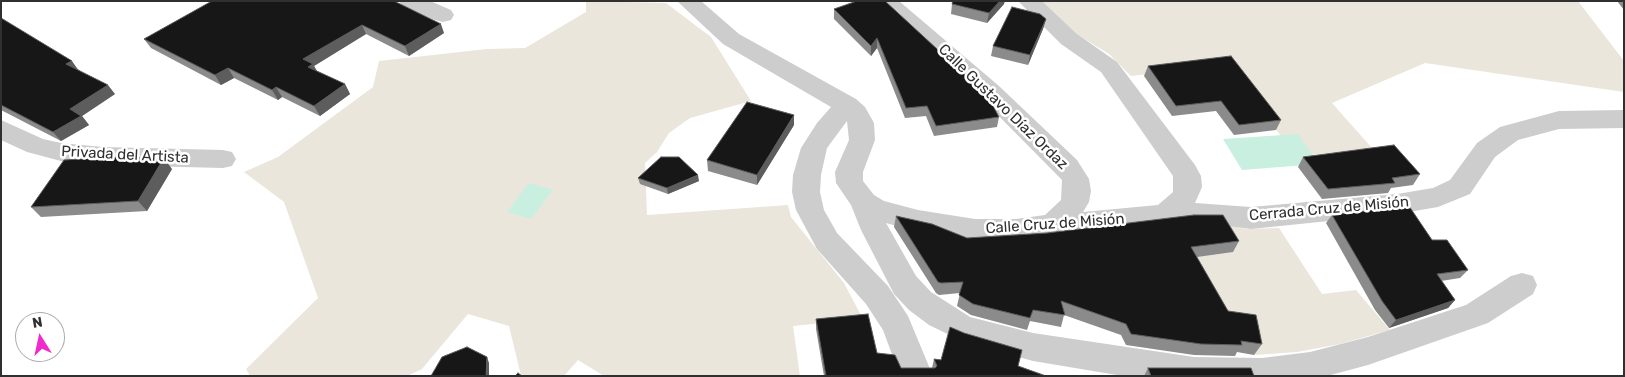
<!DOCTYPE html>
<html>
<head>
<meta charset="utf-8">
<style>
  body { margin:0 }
  #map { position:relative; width:1625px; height:377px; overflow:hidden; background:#fff; font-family:Rubik,sans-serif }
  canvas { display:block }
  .frame { position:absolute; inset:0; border:2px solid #303030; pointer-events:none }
  .north { position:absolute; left:15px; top:312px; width:50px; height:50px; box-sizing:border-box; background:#fff; border:1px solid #acacac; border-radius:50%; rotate:350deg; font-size:14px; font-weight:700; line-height:20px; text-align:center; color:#303030 }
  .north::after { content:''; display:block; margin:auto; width:18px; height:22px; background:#f02acb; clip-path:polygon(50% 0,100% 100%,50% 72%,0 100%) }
</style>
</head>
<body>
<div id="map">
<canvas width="1625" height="377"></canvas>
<div class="frame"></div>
<div class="north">N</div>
</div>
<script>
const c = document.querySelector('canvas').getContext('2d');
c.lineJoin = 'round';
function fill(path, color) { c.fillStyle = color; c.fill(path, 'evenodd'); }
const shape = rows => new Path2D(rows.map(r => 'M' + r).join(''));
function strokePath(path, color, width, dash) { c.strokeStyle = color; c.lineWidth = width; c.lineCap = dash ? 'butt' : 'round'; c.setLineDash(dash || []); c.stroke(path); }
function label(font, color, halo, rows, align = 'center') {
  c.font = font + ' Rubik,sans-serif'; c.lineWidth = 5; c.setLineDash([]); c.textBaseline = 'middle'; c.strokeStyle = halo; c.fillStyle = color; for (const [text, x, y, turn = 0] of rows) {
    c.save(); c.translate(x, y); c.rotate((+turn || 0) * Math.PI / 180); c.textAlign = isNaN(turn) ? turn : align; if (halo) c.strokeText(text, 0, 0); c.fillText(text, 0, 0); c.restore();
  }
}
const green = shape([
  [586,1,666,3,711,37,751,101,690,118,669,133,657,152,645,163,647,215,788,205,791,217,844,283,863,319,793,326,800,376,604,376,578,360,564,376,521,376,509,326,468,314,422,369,407,376,250,376,246,369,318,298,284,202,244,172,278,157,373,87,379,61,487,49,525,48,586,12],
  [1042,1,1578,1,1624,61,1624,92,1425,63,1332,103,1372,148,1310,155,1281,136,1226,66,1131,76,1109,54,1078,35],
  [1215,223,1247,229,1279,228,1322,294,1356,290,1390,330,1340,344,1297,352,1254,355,1248,326,1169,288]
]);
const water = shape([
  [1298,134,1319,164,1242,170,1223,139],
  [529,183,553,190,531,219,507,212]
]);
const street = shape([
  [399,1,430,1,451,10,454,15,451,20,443,22,435,20,402,6,399,1],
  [677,1,701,1,739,34,856,99,865,107,874,123,875,140,863,172,863,181,874,195,884,201,918,210,975,219,1016,219,1045,215,1061,200,1062,180,981,98,874,1,899,1,999,86,1077,160,1089,179,1091,191,1089,202,1083,212,1158,205,1173,192,1173,176,1101,72,1061,44,1018,1,1042,1,1077,34,1117,62,1195,165,1201,176,1202,187,1195,203,1251,207,1397,194,1433,188,1450,180,1477,143,1500,127,1559,111,1624,110,1624,128,1559,129,1518,140,1495,157,1470,194,1438,207,1397,214,1251,229,1220,225,1188,225,1016,241,975,241,918,232,886,223,916,276,931,292,970,317,1033,333,1194,357,1262,358,1310,352,1368,337,1466,305,1511,276,1522,273,1533,276,1537,285,1533,294,1488,323,1368,365,1327,376,1123,376,1033,361,962,341,929,325,909,310,894,294,861,230,851,205,836,183,835,172,849,140,847,121,827,148,821,175,820,192,824,210,837,233,888,286,908,316,933,376,900,376,883,330,866,304,817,249,796,210,792,192,793,175,801,148,817,123,831,107,723,44,677,1],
  [1,120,43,139,61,143,103,147,223,150,232,152,236,159,232,166,223,168,103,165,61,161,27,152,1,140,1,120]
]);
const wall = shape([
  [212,1,444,33,409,56,366,34,314,66,317,71,345,84,350,94,320,116,282,97,278,100,234,78,221,85,151,48,144,39],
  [1617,1,1624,1,1624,10],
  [952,4,1004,4,987,23,951,14],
  [834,9,999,117,997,127,934,136,926,116,905,118,877,48,871,56,834,19],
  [1,18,115,94,82,116,89,125,61,141,1,110],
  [1046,19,1043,29,1028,65,991,56,993,46],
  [1148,66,1281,120,1276,130,1234,135,1216,111,1172,116,1144,76],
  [794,125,757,185,708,171,707,160],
  [1303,157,1420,174,1413,185,1391,188,1388,193,1322,199,1298,167],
  [172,169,147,211,41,217,31,207],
  [638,178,699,181,668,194,640,184],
  [1332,215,1432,240,1468,270,1460,278,1441,281,1455,300,1448,308,1389,328,1375,310,1326,223],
  [896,216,967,238,1239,241,1233,252,1197,257,1228,311,1262,344,1254,355,1237,352,1235,356,1194,355,1126,345,1121,335,1064,315,1061,327,1030,321,1027,330,971,315,957,306,960,293,939,295,936,293,894,227],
  [816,319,877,353,901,368,932,368,934,359,1018,366,1046,376,824,376,816,329],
  [1148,368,1254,376,1144,376]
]);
const shadedWall = shape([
  [1000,1,1005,1,1004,4,987,23,989,13],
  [1046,19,1043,29,1028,65,1030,55],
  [441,24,444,33,409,56,405,46],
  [362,25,366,34,314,66,318,73,313,77,303,59],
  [877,38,877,48,871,56,871,46],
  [72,61,79,71,66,64],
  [228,68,234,78,221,85,215,75],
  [345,84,350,94,320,116,314,106],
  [108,85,115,94,82,116,89,125,61,141,53,132,70,109],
  [276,87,282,97,278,100,272,90],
  [794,115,794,125,757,185,757,175],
  [164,158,172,169,147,211,138,201],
  [698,175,699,181,668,194,667,188],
  [1455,300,1448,308,1389,328,1396,320],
  [487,357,489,363,489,376,486,376]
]);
const building = shape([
  [212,1,394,1,441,24,405,46,362,25,303,59,313,64,308,67,345,84,314,106,276,87,272,90,228,68,215,75,144,39,212,1],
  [857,1,885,1,988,96,999,117,936,126,927,106,906,108,877,38,871,46,834,9,857,1],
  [953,1,1000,1,989,13,952,4,953,1],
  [1012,7,1040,14,1046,19,1030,55,993,46,1012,7],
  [1,18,72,61,66,64,108,85,70,109,81,116,53,132,1,105,1,18],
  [1231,56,1281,120,1239,125,1221,101,1176,106,1148,66,1231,56],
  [747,102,794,115,757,175,707,160,747,102],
  [1394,145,1420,174,1392,178,1395,183,1328,189,1303,157,1394,145],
  [113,157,164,158,138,201,31,207,64,160,113,157],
  [661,157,679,157,698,175,667,188,638,178,661,157],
  [1409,206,1432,240,1447,240,1468,270,1437,274,1455,300,1396,320,1382,301,1332,215,1409,206],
  [1194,215,1223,215,1239,241,1191,247,1228,311,1256,315,1262,344,1241,341,1242,345,1201,344,1131,334,1126,324,1061,301,1065,315,1033,310,1030,318,973,304,959,295,963,282,941,283,938,282,896,216,932,224,967,238,1047,233,1194,215],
  [868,314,877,353,895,355,901,368,935,368,937,366,934,359,941,360,950,327,964,333,1022,350,1018,366,1046,376,826,376,816,319,868,314],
  [467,347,487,357,486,376,431,376,442,357,467,347],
  [1148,368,1251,368,1254,376,1151,376,1148,368],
  [518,373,522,376,515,376,518,373]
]);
const streetNames = [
  ["Calle Gustavo Díaz Ordaz",1003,107,44],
  ["Privada del Artista",125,155,3],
  ["Cerrada Cruz de Misión",1329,209,-5],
  ["Calle Cruz de Misión",1055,224,-4]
];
fill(green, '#ebe6db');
fill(water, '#c9efe1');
fill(street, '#cdcdcd');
fill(wall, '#8b8b8b');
fill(shadedWall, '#5d5d5d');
fill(building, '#171717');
strokePath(building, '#5d5d5d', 1);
label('15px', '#303030', '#fff', streetNames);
</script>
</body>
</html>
